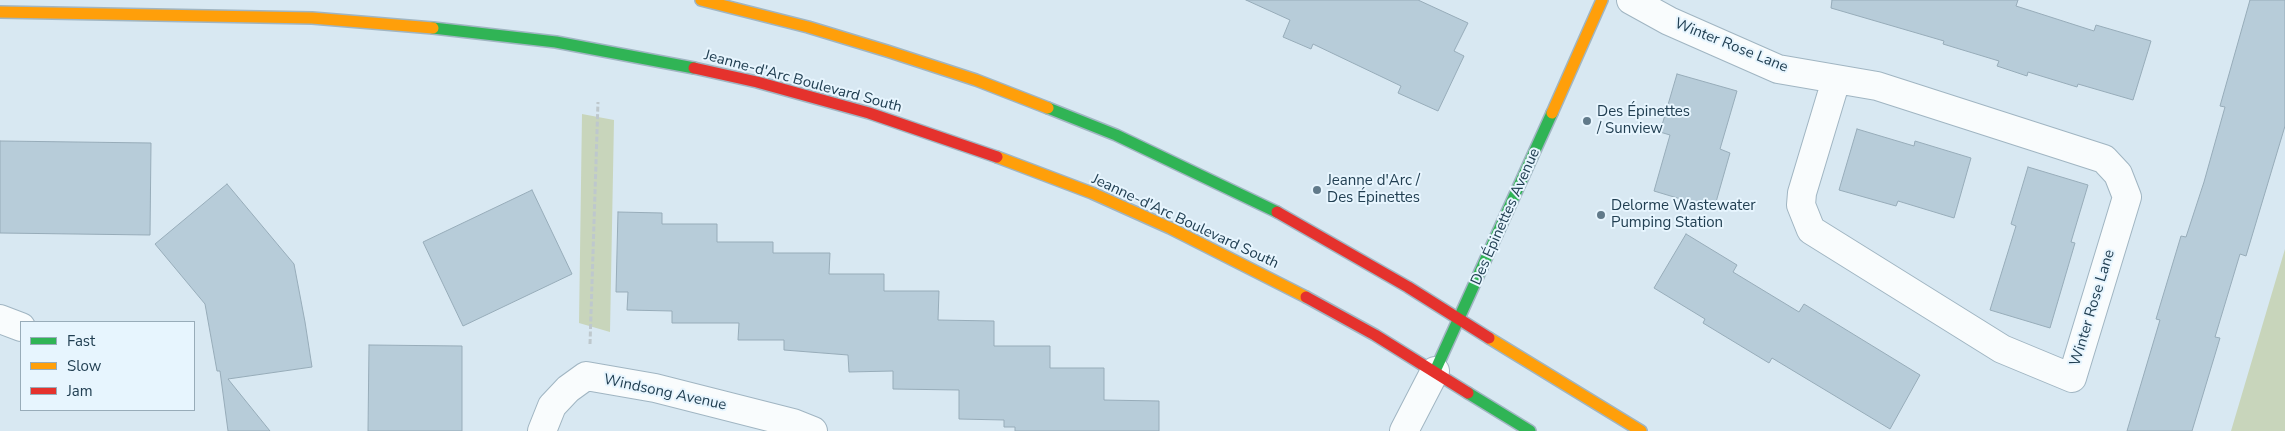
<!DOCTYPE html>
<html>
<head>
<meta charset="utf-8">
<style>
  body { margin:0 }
  #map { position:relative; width:2285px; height:431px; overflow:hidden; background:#d8e8f2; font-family:"Nunito Sans",sans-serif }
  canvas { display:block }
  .legend { position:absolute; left:20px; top:321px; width:175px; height:90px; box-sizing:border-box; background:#e7f5fe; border:1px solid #98acb9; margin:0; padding:6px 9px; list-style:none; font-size:15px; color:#213f52 }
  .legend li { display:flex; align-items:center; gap:10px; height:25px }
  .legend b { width:25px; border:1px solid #98acb9 }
</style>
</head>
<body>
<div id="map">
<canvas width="2285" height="431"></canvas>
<ul class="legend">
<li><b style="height:6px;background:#30b455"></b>Fast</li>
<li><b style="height:6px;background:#ff9f0a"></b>Slow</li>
<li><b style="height:6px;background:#e5322d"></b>Jam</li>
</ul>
</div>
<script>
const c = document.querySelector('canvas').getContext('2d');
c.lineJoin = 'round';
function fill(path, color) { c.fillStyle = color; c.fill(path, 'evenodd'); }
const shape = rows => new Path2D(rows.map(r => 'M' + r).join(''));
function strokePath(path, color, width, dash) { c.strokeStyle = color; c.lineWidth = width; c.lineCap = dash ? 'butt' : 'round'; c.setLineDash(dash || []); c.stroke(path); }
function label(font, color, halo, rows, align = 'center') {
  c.font = font + ' "Nunito Sans",sans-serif'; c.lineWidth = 4; c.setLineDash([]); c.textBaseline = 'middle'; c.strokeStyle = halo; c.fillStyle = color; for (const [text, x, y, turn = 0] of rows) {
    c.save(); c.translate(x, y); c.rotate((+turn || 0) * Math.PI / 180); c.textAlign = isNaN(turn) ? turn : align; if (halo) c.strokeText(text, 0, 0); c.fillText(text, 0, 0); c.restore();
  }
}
const green = shape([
  [582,114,614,120,610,332,579,323],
  [2285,249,2285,431,2231,431]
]);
const building = shape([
  [1246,0,1418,0,1468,23,1454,51,1464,56,1438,111,1398,93,1401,86,1313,44,1311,49,1283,37,1290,20,1246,0],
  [1832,0,2018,0,2016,6,2094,31,2096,25,2151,41,2133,100,2078,84,2077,87,2028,72,2027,76,1997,66,1999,61,1943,44,1944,41,1831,8,1832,0],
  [2250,0,2285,0,2285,126,2246,256,2240,254,2215,337,2220,338,2192,431,2127,431,2160,320,2156,319,2181,236,2186,237,2204,182,2225,107,2220,106,2250,0],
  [1677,74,1737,91,1720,149,1730,153,1714,209,1654,191,1670,135,1660,132,1677,74],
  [1857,129,1914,146,1915,141,1971,158,1954,218,1898,201,1896,206,1839,190,1857,129],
  [0,141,151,143,150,235,0,233,0,141],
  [2028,167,2088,185,2071,242,2075,243,2050,328,1990,310,2016,226,2011,224,2028,167],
  [227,184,294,264,305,322,312,367,228,379,270,431,228,431,220,371,217,371,205,304,155,244,227,184],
  [532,190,572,274,463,326,423,242,532,190],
  [618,212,662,213,662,224,717,224,717,242,773,242,773,253,830,253,829,274,884,274,884,291,939,291,938,320,994,321,994,346,1050,346,1050,368,1104,368,1104,400,1159,401,1159,431,1015,431,1015,427,1004,427,1004,420,959,419,959,390,893,389,893,371,849,372,848,355,784,350,784,340,738,340,739,323,672,323,672,311,627,310,628,292,616,292,618,212],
  [1686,234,1737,265,1733,272,1799,312,1804,304,1920,375,1890,429,1772,358,1769,363,1703,323,1705,319,1654,288,1686,234],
  [369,345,462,346,462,431,368,431,369,345]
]);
const path = shape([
  [590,344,598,102]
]);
const street = shape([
  [1631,0,1669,21,1778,69,1877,86,2104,159,2118,174,2127,197,2072,378,2002,349,1811,230,1801,205,1802,193,1836,80],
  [0,319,21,327],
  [542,431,552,406,568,389,586,376,655,388,793,423,813,431],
  [1404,431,1435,371]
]);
const fast = shape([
  [433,28,556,42,694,68],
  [1048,108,1116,135,1277,212],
  [1435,371,1552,113],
  [1468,393,1530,431]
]);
const slow = shape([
  [701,0,808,27,887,51,976,80,1048,108],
  [0,12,312,18,433,28],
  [1552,113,1602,0],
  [997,157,1092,193,1170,228,1306,297],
  [1489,338,1641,431]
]);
const jam = shape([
  [694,68,757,82,869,113,997,157],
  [1277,212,1408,287,1489,338],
  [1306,297,1375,335,1468,393]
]);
const markers = [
  [1587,121,5,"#617a8a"],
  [1317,190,5,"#617a8a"],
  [1601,215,5,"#617a8a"]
];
const streetNames = [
  ["Winter Rose Lane",1731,46,22],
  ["Jeanne-d'Arc Boulevard South",803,82,15],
  ["Des Épinettes Avenue",1506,217,-66],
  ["Jeanne-d'Arc Boulevard South",1185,222,25],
  ["Winter Rose Lane",2093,308,-73],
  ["Windsong Avenue",665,393,12]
];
const poiNames = [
  ["Des Épinettes",1597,112],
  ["/ Sunview",1597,129],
  ["Jeanne d'Arc /",1327,181],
  ["Des Épinettes",1327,198],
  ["Delorme Wastewater",1611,206],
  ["Pumping Station",1611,223]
];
fill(green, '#c8d5bb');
fill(building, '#b7ccd9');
strokePath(building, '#97acb9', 1);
strokePath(street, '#a0b5c2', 30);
strokePath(fast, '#a0b5c2', 14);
strokePath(slow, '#a0b5c2', 14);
strokePath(jam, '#a0b5c2', 14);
strokePath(path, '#bec8cd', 3, [5, 2.5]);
strokePath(street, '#f9fcfd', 28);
strokePath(fast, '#30b455', 11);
strokePath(slow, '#ff9f0a', 11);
strokePath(jam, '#e5322d', 11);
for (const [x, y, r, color] of markers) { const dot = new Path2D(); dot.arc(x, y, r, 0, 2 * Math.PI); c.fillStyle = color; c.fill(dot); strokePath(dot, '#e7f5fe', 2); }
label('15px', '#213f52', '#e7f5fe', streetNames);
label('15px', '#213f52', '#e7f5fe', poiNames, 'left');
</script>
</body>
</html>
